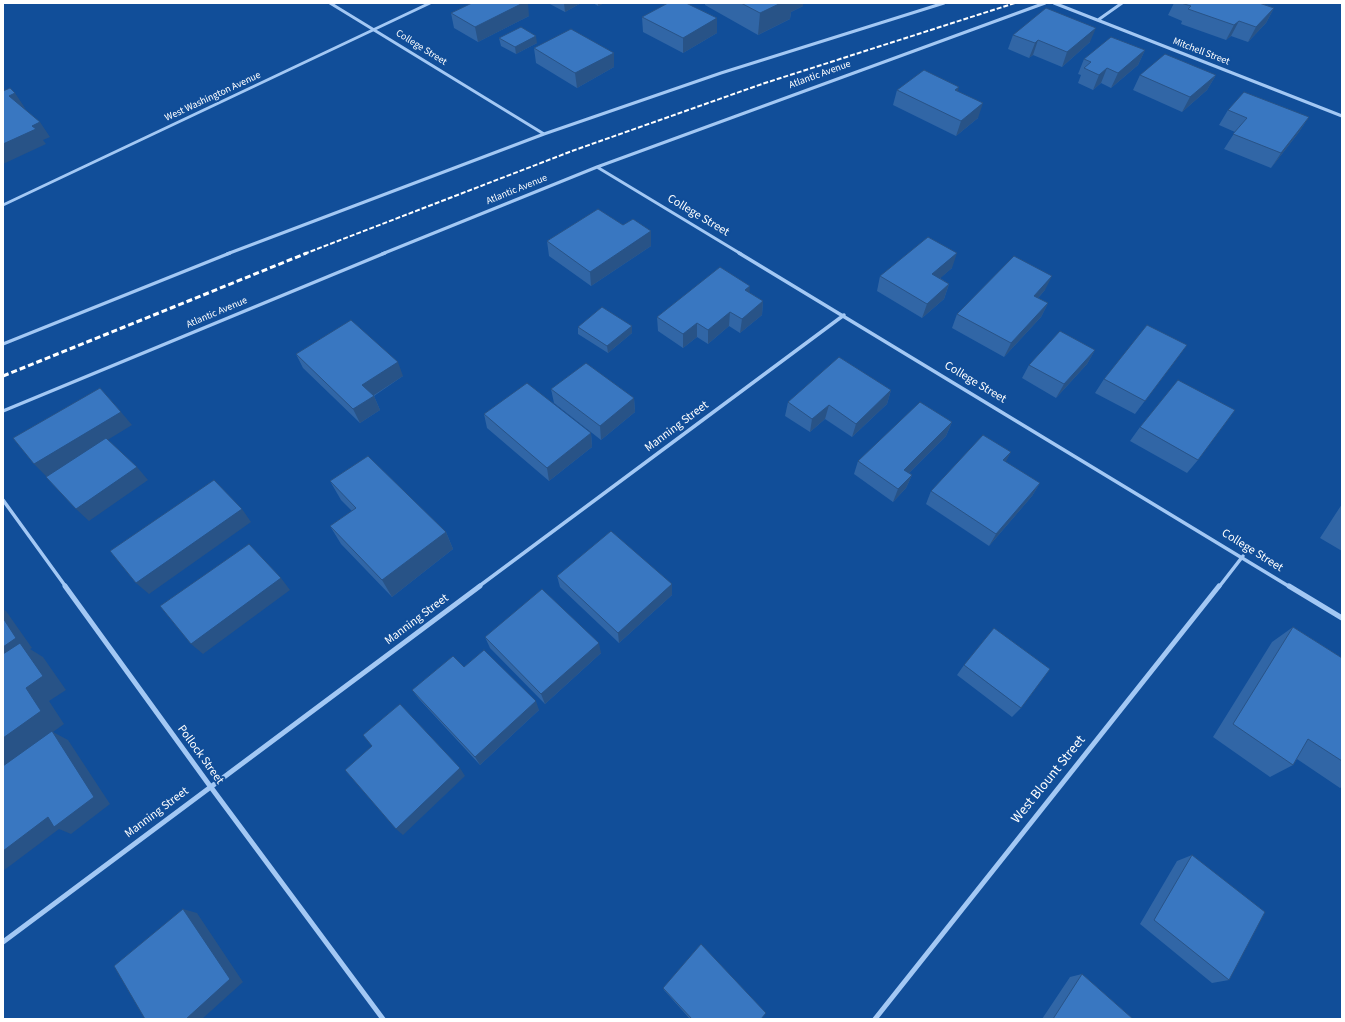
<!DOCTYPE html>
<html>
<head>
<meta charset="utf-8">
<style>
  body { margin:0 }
  #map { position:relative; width:1345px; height:1022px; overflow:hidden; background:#114e99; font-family:"Source Sans 3",sans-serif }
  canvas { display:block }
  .frame { position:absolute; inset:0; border:4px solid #fff; pointer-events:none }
</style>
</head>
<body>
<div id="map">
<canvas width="1345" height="1022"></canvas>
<div class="frame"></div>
</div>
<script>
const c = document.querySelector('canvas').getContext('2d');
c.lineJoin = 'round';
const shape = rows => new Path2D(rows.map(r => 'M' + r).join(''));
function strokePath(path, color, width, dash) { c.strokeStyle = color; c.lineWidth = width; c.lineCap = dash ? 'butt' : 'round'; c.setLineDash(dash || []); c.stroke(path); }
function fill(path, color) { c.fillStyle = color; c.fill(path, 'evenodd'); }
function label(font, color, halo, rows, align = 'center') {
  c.font = font + ' "Source Sans 3",sans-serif'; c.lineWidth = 4; c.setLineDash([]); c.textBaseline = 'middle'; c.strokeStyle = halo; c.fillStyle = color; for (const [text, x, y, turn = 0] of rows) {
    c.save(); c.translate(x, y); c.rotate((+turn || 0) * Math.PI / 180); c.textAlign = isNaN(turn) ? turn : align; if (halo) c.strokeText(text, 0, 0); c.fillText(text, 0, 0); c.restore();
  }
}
const streetFar2 = shape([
  [330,3,544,134],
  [1054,3,1342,116],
  [1098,20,1122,3],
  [597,167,741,254],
  [3,205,430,3],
  [227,254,544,134,721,73,944,3],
  [382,254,597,167,1045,3]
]);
const streetFar1 = shape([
  [739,253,1290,587],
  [3,344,230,253],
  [3,411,385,253],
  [3,500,66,587],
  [478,587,844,315],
  [1219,587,1243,556]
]);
const street = shape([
  [65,586,210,786,383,1019],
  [1289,586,1342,618],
  [3,942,480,586],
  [875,1019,1219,586]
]);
const railFar1 = shape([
  [304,254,572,151,762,84,1015,3]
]);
const rail = shape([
  [3,376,307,253]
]);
const wall = shape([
  [548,3,581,3,565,12],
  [593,3,604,3,598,6],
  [705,3,803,3,803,6,791,12,790,19,758,35,705,5],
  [1174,3,1259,3,1274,8,1266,23,1248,42,1231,36,1226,40,1181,24,1182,21,1168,15],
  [451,13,529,16,478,42,454,28],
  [642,17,717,33,683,53,643,32],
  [1013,35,1090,42,1062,67,1033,55,1029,58,1008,49],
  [499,38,537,43,516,54,501,46],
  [534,48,614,67,577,88,536,63],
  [1145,50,1138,65,1111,88,1101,83,1093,90,1078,83,1081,75,1078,74,1084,59],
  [1140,75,1216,75,1207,90,1182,112,1133,90],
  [897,90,958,92,978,118,956,136,893,105],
  [1228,110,1309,117,1299,132,1271,168,1224,149,1235,132,1219,125],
  [547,241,651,246,591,286,549,256],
  [952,268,940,278,949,284,944,299,922,318,877,291,880,276],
  [1045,290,1038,298,1048,303,1041,317,1004,357,952,328,957,314],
  [750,293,763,301,762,315,740,333,729,326,708,344,697,337,683,348,658,331,657,317],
  [578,327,632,333,608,353,578,334],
  [1187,345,1135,414,1095,393,1104,379],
  [1095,350,1087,364,1056,398,1022,378,1029,365],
  [296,354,403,376,374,396,380,410,360,423,303,368],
  [551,389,634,398,635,412,601,440,554,403],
  [891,390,887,404,852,437,825,419,810,432,785,416,788,402],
  [484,414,591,433,592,447,549,481,487,428],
  [952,422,946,436,909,473,912,475,906,488,893,502,854,474,858,461],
  [1140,427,1198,460,1187,473,1130,441],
  [1011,452,1005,462,1040,483,1032,496,989,546,926,504,931,491],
  [330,481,446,532,453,549,392,597,341,544,330,526,352,511,341,500],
  [1342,504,1342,551,1320,538],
  [557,576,672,595,619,643,560,587],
  [1293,627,1342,658,1342,787,1340,788,1297,759,1293,765,1270,777,1213,737,1272,642],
  [485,637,601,653,545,704,490,648],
  [964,665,1021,708,1012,717,957,675],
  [464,667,539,710,480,765,419,699,412,690],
  [1192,855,1229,980,1212,983,1140,924,1177,861],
  [1082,974,1133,1019,1042,1019,1070,977],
  [663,988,761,1019,690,1019,664,990]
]);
const shadedWall = shape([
  [523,3,528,3,529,16,478,42,475,27],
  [564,3,581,3,565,12],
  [598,3,604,3,598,6],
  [781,3,803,3,803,6,791,12,790,19,758,35,760,13],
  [1274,8,1266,23,1248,42,1256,27],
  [717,18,717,33,683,53,683,38],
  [1239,21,1231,36,1226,40,1234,25],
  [1096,28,1090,42,1062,67,1067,52],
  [536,36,537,43,516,54,515,47],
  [1038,40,1033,55,1029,58,1035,43],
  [1145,50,1138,65,1111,88,1118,73],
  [614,53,614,67,577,88,575,73],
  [1107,68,1101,83,1093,90,1099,75],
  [1216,75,1207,90,1182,112,1190,97],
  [959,87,955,102,955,90],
  [15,93,25,108,19,110,9,96],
  [983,103,978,118,956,136,961,121],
  [1309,117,1299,132,1271,168,1281,153],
  [40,122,50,137,43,140,46,144,3,164,3,144,32,126],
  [651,231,651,246,591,286,590,272],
  [957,253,952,268,928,289,932,274],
  [1052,276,1045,290,1027,310,1034,296],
  [949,284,944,299,922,318,927,304],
  [750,286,749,300,745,290],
  [763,301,762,315,740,333,742,319],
  [1048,303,1041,317,1004,357,1011,343],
  [730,312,729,326,708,344,708,330],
  [697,323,697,337,683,348,683,334],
  [632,326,632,333,608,353,607,346],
  [1187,345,1177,359,1135,414,1145,401],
  [1095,350,1087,364,1056,398,1064,384],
  [398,362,403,376,368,399,362,385],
  [891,390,887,404,852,437,856,424],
  [374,396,380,410,360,423,353,409],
  [634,398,635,412,601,440,600,426],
  [829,405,825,419,810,432,812,419],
  [121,412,132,425,47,477,34,464],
  [952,422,946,436,899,483,904,470],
  [591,433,592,447,549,481,547,468],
  [1011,452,1004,465,1003,460],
  [137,467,148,480,89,521,76,509],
  [912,475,906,488,893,502,898,489],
  [1040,483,1032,496,989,546,996,534],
  [242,509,251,522,149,594,136,583],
  [446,532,453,549,392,597,382,580],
  [281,578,290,590,203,654,191,644],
  [672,584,672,595,619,643,618,633],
  [3,609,6,611,32,648,30,649,43,657,66,690,49,701,64,724,53,732,68,740,110,804,71,834,59,829,3,871],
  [599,643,601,653,545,704,541,694],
  [536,701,539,710,480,765,475,757],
  [460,768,465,776,403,835,396,829],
  [183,909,197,913,243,982,202,1019,186,1019]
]);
const building = shape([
  [472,3,523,3,475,27,451,13,472,3],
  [668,3,686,3,717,18,683,38,642,17,668,3],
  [741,3,781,3,760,13,741,3],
  [1181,3,1259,3,1274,8,1256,27,1239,21,1234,25,1188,9,1191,6,1181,3],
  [1046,8,1096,28,1067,52,1038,40,1035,43,1013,35,1046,8],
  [521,27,536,36,515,47,499,38,521,27],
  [571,29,614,53,575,73,534,48,571,29],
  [1111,37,1145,50,1118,73,1107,68,1099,75,1084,68,1091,62,1084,59,1111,37],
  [1165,54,1216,75,1190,97,1140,75,1165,54],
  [924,70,959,87,955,90,983,103,961,121,897,90,924,70],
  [10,88,15,93,9,96,40,122,32,126,36,129,3,144,3,91,10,88],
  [1244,92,1309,117,1281,153,1233,134,1247,118,1228,110,1244,92],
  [598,209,623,225,633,219,651,231,590,272,547,241,598,209],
  [928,237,957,253,932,274,949,284,927,304,880,276,928,237],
  [1014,256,1052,276,1034,296,1048,303,1011,343,957,314,1014,256],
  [720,267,750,286,745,290,763,301,742,319,730,312,708,330,697,323,683,334,657,317,720,267],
  [602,307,632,326,607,346,578,327,602,307],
  [351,320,398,362,362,385,374,396,353,409,296,354,351,320],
  [1147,325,1187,345,1145,401,1104,379,1147,325],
  [1060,331,1095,350,1064,384,1029,365,1060,331],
  [839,357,891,390,856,424,829,405,812,419,788,402,839,357],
  [586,363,634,398,600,426,551,389,586,363],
  [1178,380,1235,410,1198,460,1140,427,1178,380],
  [527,383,591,433,547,468,484,414,527,383],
  [100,388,121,412,34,464,13,438,100,388],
  [920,402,952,422,904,470,912,475,898,489,858,461,920,402],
  [983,435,1011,452,1003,460,1040,483,996,534,931,491,983,435],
  [106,438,137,467,76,509,46,477,106,438],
  [368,456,446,532,382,580,330,526,356,508,330,481,368,456],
  [214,480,242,509,136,583,110,551,214,480],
  [611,531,672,584,618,633,557,576,611,531],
  [249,544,281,578,191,644,160,606,249,544],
  [542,589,599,643,541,694,485,637,542,589],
  [3,618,16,638,3,647,3,618],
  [1293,627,1342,658,1342,761,1308,739,1293,765,1233,724,1293,627],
  [994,628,1050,669,1021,708,964,665,994,628],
  [20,643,43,676,26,688,41,711,3,738,3,654,20,643],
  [484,650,536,701,475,757,412,690,453,656,464,667,484,650],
  [400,704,460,768,396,829,345,770,372,746,363,735,400,704],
  [52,731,94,797,54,827,48,817,3,851,3,766,52,731],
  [1192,855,1265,912,1229,980,1154,920,1192,855],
  [183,909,230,979,186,1019,145,1019,114,966,183,909],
  [701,944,766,1013,761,1019,692,1019,663,988,701,944],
  [1082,974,1133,1019,1053,1019,1082,974]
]);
const farStreetnames = [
  ["College Street",421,48,32],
  ["Mitchell Street",1201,52,21],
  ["Atlantic Avenue",820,75,-20],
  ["West Washington Avenue",213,97,-25],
  ["Atlantic Avenue",517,190,-22],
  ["Atlantic Avenue",217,313,-23]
];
const streetNames = [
  ["College Street",698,216,31],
  ["College Street",975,383,31],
  ["Manning Street",677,427,-37],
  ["College Street",1252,551,32],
  ["Manning Street",417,620,-37],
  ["Pollock Street",200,755,54],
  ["Manning Street",157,813,-37]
];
const nearStreetnames = [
  ["West Blount Street",1049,780,-51]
];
strokePath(streetFar2, '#a3c8f4', 3);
strokePath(streetFar1, '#a3c8f4', 3.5);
strokePath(street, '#a3c8f4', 5);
strokePath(railFar1, '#fff', 2, [5, 2]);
strokePath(rail, '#fff', 3, [6, 3]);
fill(wall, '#3166a6');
fill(shadedWall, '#285387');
fill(building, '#3977c1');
strokePath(building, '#285387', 1);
label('10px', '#fff', '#114e99', farStreetnames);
label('12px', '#fff', '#114e99', streetNames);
label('14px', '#fff', '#114e99', nearStreetnames);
</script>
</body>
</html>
